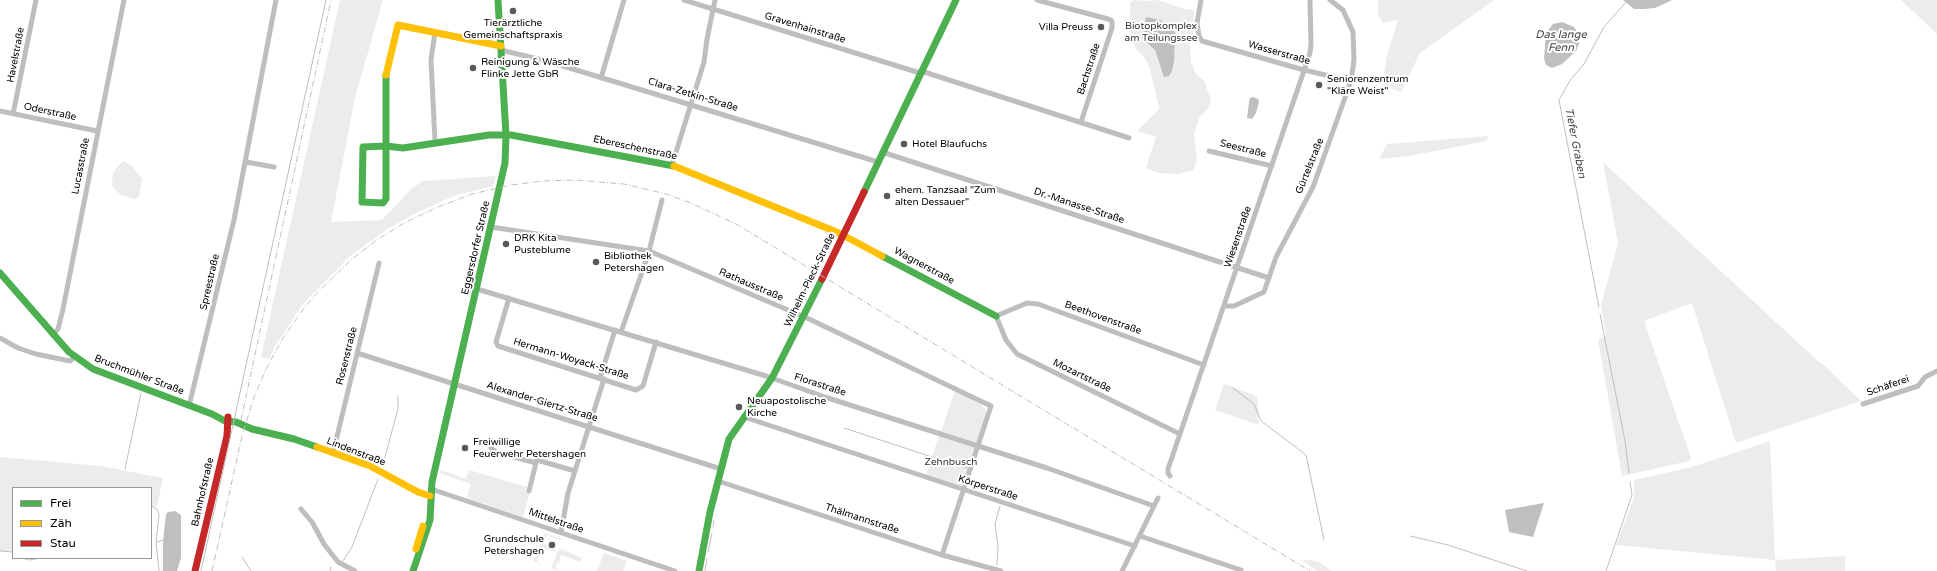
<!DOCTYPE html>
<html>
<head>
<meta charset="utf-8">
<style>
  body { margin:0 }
  #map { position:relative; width:1937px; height:571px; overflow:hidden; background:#fff; font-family:"Varela Round",sans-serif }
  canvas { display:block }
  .legend { position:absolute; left:12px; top:487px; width:140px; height:72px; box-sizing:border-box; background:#fff; border:1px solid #999; margin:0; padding:5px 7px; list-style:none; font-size:12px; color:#000 }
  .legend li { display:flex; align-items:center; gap:8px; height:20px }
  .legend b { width:20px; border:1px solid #999 }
</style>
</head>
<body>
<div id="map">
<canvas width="1937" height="571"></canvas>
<ul class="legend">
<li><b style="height:5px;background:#4caf50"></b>Frei</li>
<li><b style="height:5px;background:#ffc107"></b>Zäh</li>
<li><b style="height:5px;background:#c62828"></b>Stau</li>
</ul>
</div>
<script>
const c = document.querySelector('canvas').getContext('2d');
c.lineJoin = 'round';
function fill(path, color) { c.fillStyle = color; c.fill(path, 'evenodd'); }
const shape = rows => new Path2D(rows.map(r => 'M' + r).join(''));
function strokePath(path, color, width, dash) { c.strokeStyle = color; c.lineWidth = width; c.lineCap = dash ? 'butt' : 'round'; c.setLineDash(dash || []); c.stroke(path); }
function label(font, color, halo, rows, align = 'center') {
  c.font = font + ' "Varela Round",sans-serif'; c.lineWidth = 4; c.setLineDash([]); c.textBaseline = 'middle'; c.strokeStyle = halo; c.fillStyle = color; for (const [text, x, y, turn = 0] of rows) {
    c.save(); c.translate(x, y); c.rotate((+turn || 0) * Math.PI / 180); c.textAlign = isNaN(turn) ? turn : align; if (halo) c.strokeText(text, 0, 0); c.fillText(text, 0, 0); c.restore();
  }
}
const green = shape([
  [340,0,383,0,355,98,331,222,382,220,411,189,423,181,496,176,493,186,456,195,418,212,386,230,350,256,303,304,275,346,269,359,261,357],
  [1134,0,1148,1,1158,0,1184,9,1194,10,1193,37,1190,44,1191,62,1196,74,1204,80,1211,101,1209,107,1199,118,1194,134,1197,161,1193,170,1178,174,1158,173,1146,168,1156,137,1137,131,1157,111,1159,108,1150,69,1145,58,1136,49,1130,29,1130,3],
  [1378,0,1494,0,1420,53,1401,92,1382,85,1387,55,1398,20,1382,23,1378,14],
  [1901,0,1937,0,1937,34],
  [1488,136,1487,141,1409,156,1379,159,1387,144],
  [124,161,131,165,142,179,139,196,136,199,123,196,116,191,112,185,113,173,118,166],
  [1603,162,1819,362,1825,366,1861,401,1736,443,1692,303,1644,321,1691,458,1689,461,1622,476,1598,340,1606,335,1601,305,1618,243],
  [1224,384,1257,396,1259,425,1215,410],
  [955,391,979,402,986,410,987,416,978,443,941,431],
  [939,435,976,447,963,488,926,476],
  [1770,441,1775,560,1845,556,1845,571,1776,571,1775,560,1616,545,1634,498,1634,480,1692,467],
  [0,457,101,466,163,478,157,506,151,507,151,488,13,488,13,551,0,551],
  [441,470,466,479,469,470,527,487,526,491,530,492,523,517,467,498,471,484,440,473],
  [542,532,561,539,560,540,547,535,544,544,556,549,555,552,543,547,537,560,541,564,533,561,544,534],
  [559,548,582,558,580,562,561,555,559,564,557,564,555,568,561,571,551,568],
  [604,553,627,561,623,571,597,571],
  [1301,560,1311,560,1319,562,1332,571,1318,571]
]);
const water = shape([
  [1623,0,1672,0,1655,8,1644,9,1634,9],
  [1146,17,1160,20,1175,32,1174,61,1172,71,1169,76,1164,77,1155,50,1142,38],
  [1562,22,1574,27,1580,36,1579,44,1576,51,1562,64,1552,68,1546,65,1544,58,1546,33,1553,24],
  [1253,97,1258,99,1259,102,1256,113,1252,119,1247,118,1249,102,1250,98],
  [1544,503,1533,537,1509,532,1505,510],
  [175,511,181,515,181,558,177,571,163,571,163,542,166,514,168,512]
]);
const stream = shape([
  [1599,307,1559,100,1571,79,1584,64,1604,27,1626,2],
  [1600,314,1625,441,1629,473],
  [1233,388,1254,404,1261,421,1306,455,1324,540],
  [844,428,932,457],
  [934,458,968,468],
  [383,464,398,409,398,396],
  [125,469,141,393],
  [151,506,157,509,159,515,156,542,159,571],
  [713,527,714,521],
  [1410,536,1448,545,1527,571],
  [157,542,163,540],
  [0,551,13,552],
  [708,552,712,533],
  [242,557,251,571],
  [22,558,29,560,42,558],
  [343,561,352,547,378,479],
  [997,565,998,545,995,524,1000,506],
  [330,571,331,567],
  [705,571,707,559],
  [1606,571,1632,495,1630,482]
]);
const street = shape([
  [684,0,920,73],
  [1037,0,1108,19,1112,21,1112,28,1081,122],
  [1201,0,1197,23,1199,36,1202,41,1304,70,1351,81],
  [435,32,431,60,435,142],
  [501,50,550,62,878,162],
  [921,71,1129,138],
  [601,78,624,0],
  [0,111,97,131],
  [13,114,36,0],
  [1209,151,1272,166],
  [882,152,1269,278],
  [246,162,274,167],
  [672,165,704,62,707,39,715,0],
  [491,227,649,251,807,318,991,406,942,555],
  [477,289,766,376,828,398,1047,468,1154,506],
  [509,298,496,342,498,346,636,390,643,386,656,342],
  [1224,306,1234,306,1264,292,1276,257,1313,187,1351,81,1354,60,1353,32,1343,10,1330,0],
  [621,332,648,255,662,200],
  [53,335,58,329,63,309,124,0],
  [0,338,18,348,36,354,70,361,75,357],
  [357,353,721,469],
  [600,378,615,330],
  [1863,404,1918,386,1925,377,1937,371],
  [189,406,234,220,276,0],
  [744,417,1135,546],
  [1180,434,1017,354,1006,340,996,316,1027,303,1038,304,1204,365],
  [491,448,496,452,536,463,537,460,575,471],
  [333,453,379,263],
  [1170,476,1168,473,1168,469,1310,53,1311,44,1310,0],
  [718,481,942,555,1001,571],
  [431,489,675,571],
  [529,491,536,463],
  [301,509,312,522,324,544,338,562,355,571],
  [561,532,568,493,604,379],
  [1140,536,1241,570],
  [1122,571,1158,498]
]);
const fast = shape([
  [386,75,386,199,383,203,362,202,363,147,386,146,403,148,489,135,511,135,674,166],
  [864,192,956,0],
  [882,256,996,316],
  [0,273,69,352,93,369,212,414,225,421,236,422,252,429,294,439,317,447],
  [413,571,430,520,432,482,505,163,506,135,498,0],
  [699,571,710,512,729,439,772,378,822,279]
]);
const slow = shape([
  [386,75,398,25,501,46],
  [674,166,839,233,882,256],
  [317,447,370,466,418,492,430,496],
  [416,549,423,526]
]);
const jam = shape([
  [822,279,864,192],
  [195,571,227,436,228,417]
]);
const tram = shape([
  [201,571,326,0]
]);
const rail = shape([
  [241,420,331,0],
  [212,571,242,436,254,397,267,367,283,338,304,308,319,291,352,259,378,239,406,222,438,207,472,194,511,185,543,181,576,180,624,184,666,194,691,203,736,224,1310,571]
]);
const markers = [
  [513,11,4,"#595959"],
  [1101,27,4,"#595959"],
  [473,68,4,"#595959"],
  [1319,85,4,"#595959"],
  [904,144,4,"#595959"],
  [887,196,4,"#595959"],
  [506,244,4,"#595959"],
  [596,262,4,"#595959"],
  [739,407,4,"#595959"],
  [465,448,4,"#595959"],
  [552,545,4,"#595959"]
];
const poiNames = [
  ["Tierärztliche",513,23,"center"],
  ["Gemeinschaftspraxis",513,35,"center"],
  ["Villa Preuss",1093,27,"right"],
  ["Reinigung & Wäsche",481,62],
  ["Flinke Jette GbR",481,74],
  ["Seniorenzentrum",1327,79],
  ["\"Kläre Weist\"",1327,91],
  ["Hotel Blaufuchs",912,144],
  ["ehem. Tanzsaal \"Zum",895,190],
  ["alten Dessauer\"",895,202],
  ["DRK Kita",514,238],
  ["Pusteblume",514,250],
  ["Bibliothek",604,256],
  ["Petershagen",604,268],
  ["Neuapostolische",747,401],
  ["Kirche",747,413],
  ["Freiwillige",473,442],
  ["Feuerwehr Petershagen",473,454],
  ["Grundschule",544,539,"right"],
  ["Petershagen",544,551,"right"]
];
const parkNames = [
  ["Biotopkomplex",1161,26],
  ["am Teilungssee",1161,38],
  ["Zehnbusch",951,462]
];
const streetNames = [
  ["Gravenhainstraße",805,28,17],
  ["Wasserstraße",1279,53,16],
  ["Havelstraße",16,55,-79],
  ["Bachstraße",1089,69,-72],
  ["Clara-Zetkin-Straße",693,95,17],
  ["Oderstraße",50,112,12],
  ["Ebereschenstraße",635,148,12],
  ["Seestraße",1243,149,14],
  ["Lucasstraße",81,166,-79],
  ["Gürtelstraße",1310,166,-68],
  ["Dr.-Manasse-Straße",1079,206,18],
  ["Wiesenstraße",1238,237,-71],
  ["Eggersdorfer Straße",476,248,-77],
  ["Wagnerstraße",924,266,28],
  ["Wilhelm-Pieck-Straße",810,280,-64],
  ["Spreestraße",210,282,-77],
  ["Rathausstraße",751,285,23],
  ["Beethovenstraße",1103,318,20],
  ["Rosenstraße",347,356,-76],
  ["Hermann-Woyack-Straße",571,359,17],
  ["Bruchmühler Straße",139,375,21],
  ["Mozartstraße",1082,376,26],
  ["Florastraße",820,385,18],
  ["Schäferei",1888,386,-19],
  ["Alexander-Giertz-Straße",542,402,17],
  ["Lindenstraße",356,452,21],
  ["Körperstraße",988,488,18],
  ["Bahnhofstraße",203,492,-77],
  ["Thälmannstraße",862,519,18],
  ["Mittelstraße",556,521,19]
];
const waterNames = [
  ["Das lange",1561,35],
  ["Fenn",1561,48],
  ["Tiefer Graben",1575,143,79]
];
fill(green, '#ececec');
fill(water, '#bfbfbf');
strokePath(stream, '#bfbfbf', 1);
strokePath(street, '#bebebe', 5);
strokePath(fast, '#4caf50', 7);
strokePath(slow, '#ffc107', 7);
strokePath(jam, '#c62828', 7);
strokePath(tram, '#bebebe', 1);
strokePath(rail, '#bebebe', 1, [6, 2, 1, 2]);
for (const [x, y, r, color] of markers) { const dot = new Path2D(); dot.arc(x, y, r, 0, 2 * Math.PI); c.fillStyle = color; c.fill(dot); strokePath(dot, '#fff', 1.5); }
label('10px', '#000', '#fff', poiNames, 'left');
label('10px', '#333', '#fff', parkNames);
label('10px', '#000', '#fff', streetNames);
label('italic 11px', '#444', '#fff', waterNames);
</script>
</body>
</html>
